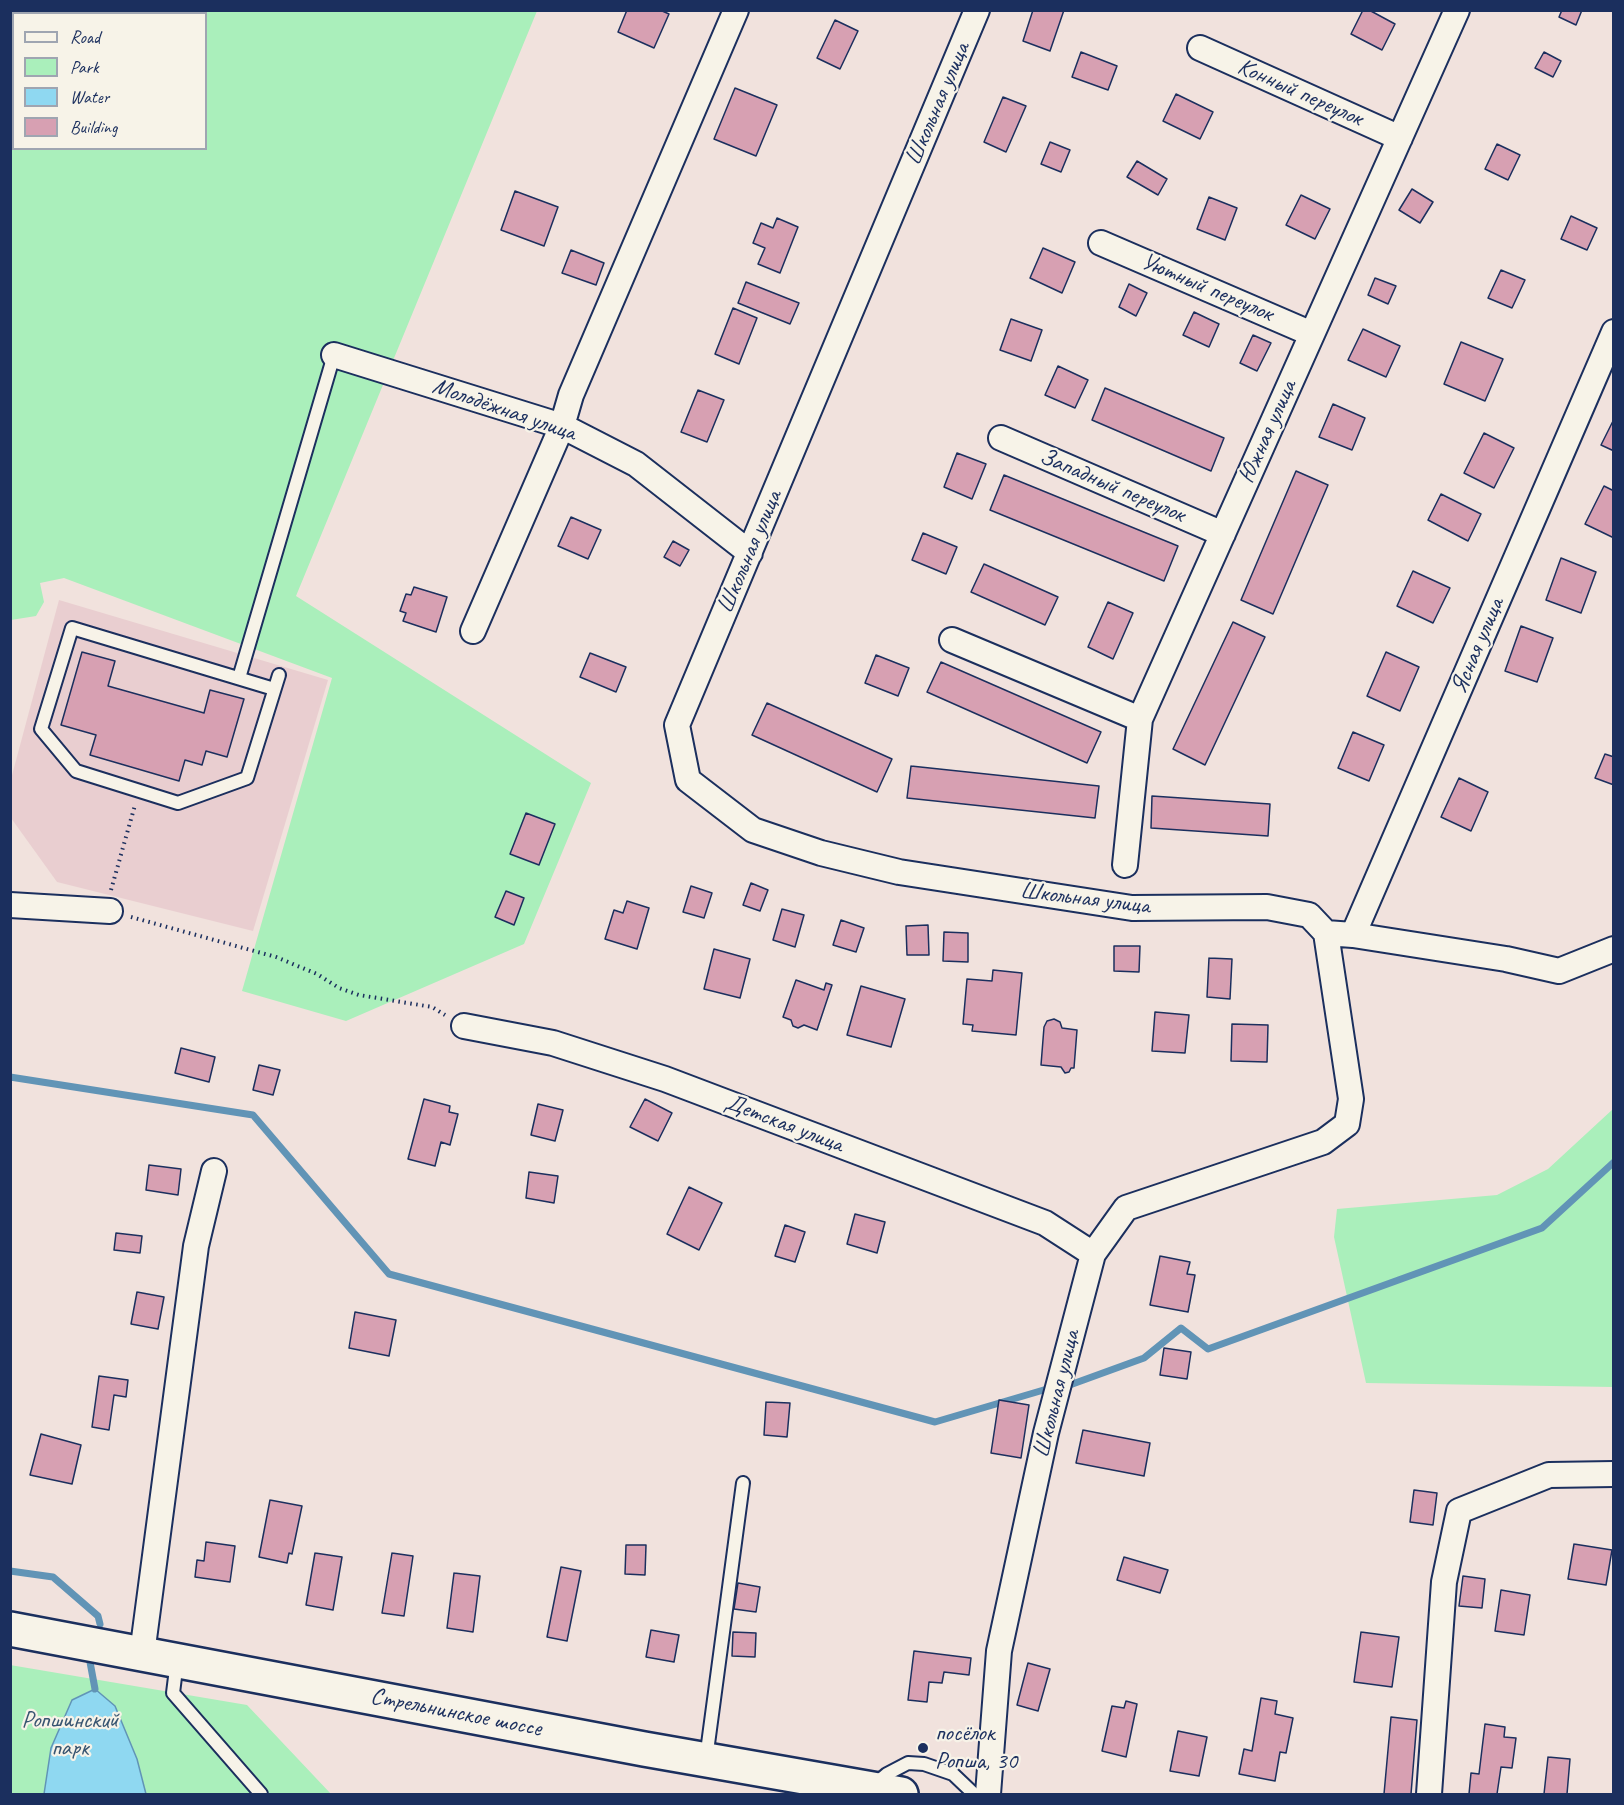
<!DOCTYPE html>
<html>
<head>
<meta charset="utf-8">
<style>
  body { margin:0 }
  #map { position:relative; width:1624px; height:1805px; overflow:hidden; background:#f1e2dd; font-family:Caveat,sans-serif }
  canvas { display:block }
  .frame { position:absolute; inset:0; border:12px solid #1b2f5e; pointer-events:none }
  .legend { position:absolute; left:12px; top:12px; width:195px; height:138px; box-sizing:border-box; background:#f7f3e8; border:2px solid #9fa5b1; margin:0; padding:8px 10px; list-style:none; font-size:18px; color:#1b2f5e }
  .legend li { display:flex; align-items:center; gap:12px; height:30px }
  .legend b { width:30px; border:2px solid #9fa5b1 }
</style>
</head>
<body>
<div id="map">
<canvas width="1624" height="1805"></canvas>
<div class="frame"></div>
<ul class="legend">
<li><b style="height:8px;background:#f7f3e8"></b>Road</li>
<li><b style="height:16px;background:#aaefbb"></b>Park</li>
<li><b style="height:16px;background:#8fd8f1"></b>Water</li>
<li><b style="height:16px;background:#d7a0b2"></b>Building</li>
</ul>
</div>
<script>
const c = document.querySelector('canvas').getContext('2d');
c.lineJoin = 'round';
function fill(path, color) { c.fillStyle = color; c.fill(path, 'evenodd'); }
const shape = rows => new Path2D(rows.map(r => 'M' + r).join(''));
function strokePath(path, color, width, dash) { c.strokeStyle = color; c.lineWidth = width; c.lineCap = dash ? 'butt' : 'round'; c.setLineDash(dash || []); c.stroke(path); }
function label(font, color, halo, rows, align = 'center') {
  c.font = font + ' Caveat,sans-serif'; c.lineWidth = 4.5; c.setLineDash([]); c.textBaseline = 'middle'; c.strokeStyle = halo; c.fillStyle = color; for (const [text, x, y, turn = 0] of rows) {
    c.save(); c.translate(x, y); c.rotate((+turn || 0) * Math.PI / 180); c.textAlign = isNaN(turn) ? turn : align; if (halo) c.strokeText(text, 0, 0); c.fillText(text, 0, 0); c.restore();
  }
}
const built = shape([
  [59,600,328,680,253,931,57,882,11,818,11,779]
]);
const green = shape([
  [11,11,537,11,296,596,591,783,524,944,346,1021,242,991,332,678,64,578,40,583,44,602,36,616,11,620],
  [14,14,206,14,206,148,14,148],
  [1613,1109,1613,1387,1366,1383,1334,1237,1337,1209,1497,1195,1548,1169],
  [10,1665,247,1705,331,1794,11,1794]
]);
const water = shape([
  [95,1689,115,1706,137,1759,146,1794,44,1794,51,1748,72,1700,95,1689]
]);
const stream = shape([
  [10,1077,253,1115,389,1274,935,1422,1047,1389],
  [1067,1386,1144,1358,1181,1328,1208,1349,1542,1228,1614,1162],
  [10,1571,53,1577,98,1616,100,1624],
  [90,1662,95,1689]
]);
const building = shape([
  [627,10,660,10,669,14,654,48,618,32,627,10],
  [1033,10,1064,10,1050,51,1023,41,1033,10],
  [1363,10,1369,10,1395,24,1382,50,1351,34,1363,10],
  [1562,10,1582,10,1576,25,1559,17,1562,10],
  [835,20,858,31,840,69,817,58,835,20],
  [1081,52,1117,66,1108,90,1072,77,1081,52],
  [1544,52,1561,61,1553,77,1535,68,1544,52],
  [735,88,777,105,756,156,714,139,735,88],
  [1176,94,1213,112,1200,139,1163,121,1176,94],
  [1003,97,1026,106,1006,152,984,142,1003,97],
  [1050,142,1070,150,1061,172,1041,164,1050,142],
  [1497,144,1520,155,1508,180,1485,169,1497,144],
  [1137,161,1167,179,1158,195,1127,177,1137,161],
  [1412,189,1433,202,1420,223,1399,210,1412,189],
  [515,191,558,207,544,246,501,230,515,191],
  [1301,195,1330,209,1315,239,1286,225,1301,195],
  [1209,197,1237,208,1225,240,1197,229,1209,197],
  [1571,216,1597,228,1587,250,1561,239,1571,216],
  [777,218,798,227,780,273,758,264,765,248,753,243,761,223,773,228,777,218],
  [1043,248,1075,262,1062,293,1030,278,1043,248],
  [571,250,604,263,596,285,562,273,571,250],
  [1501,270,1525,280,1512,308,1488,298,1501,270],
  [1375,278,1396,286,1388,304,1368,295,1375,278],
  [746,282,799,303,790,324,738,303,746,282],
  [1129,284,1147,293,1136,316,1119,307,1129,284],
  [733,308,757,318,739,364,715,354,733,308],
  [1194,312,1219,324,1209,347,1183,335,1194,312],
  [1011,319,1042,330,1031,361,1000,350,1011,319],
  [1363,329,1400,346,1386,377,1348,360,1363,329],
  [1253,335,1271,343,1257,371,1240,363,1253,335],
  [1461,342,1503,359,1485,401,1444,384,1461,342],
  [1058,366,1088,380,1075,408,1045,395,1058,366],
  [1105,388,1224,438,1211,471,1092,420,1105,388],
  [698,390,724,400,707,442,681,432,698,390],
  [1333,404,1365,418,1352,450,1319,437,1333,404],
  [1614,419,1614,451,1601,445,1614,419],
  [1484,433,1514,448,1494,488,1464,473,1484,433],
  [957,453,986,464,972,499,944,487,957,453],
  [1296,471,1328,485,1273,614,1241,600,1296,471],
  [1004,475,1178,546,1164,581,990,510,1004,475],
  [1604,486,1614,491,1614,538,1585,524,1604,486],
  [1441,494,1481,514,1468,541,1428,520,1441,494],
  [571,517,601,530,588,559,558,546,571,517],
  [923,533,957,547,946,574,912,560,923,533],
  [673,541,689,550,680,566,664,557,673,541],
  [1561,558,1596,572,1581,613,1546,600,1561,558],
  [984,564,1058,597,1045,625,971,592,984,564],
  [1413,571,1450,588,1433,623,1397,606,1413,571],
  [414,587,447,597,436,632,403,621,406,613,400,611,406,594,411,595,414,587],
  [1108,602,1133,613,1113,659,1088,647,1108,602],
  [1233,622,1265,637,1205,765,1173,749,1233,622],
  [1521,626,1553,638,1537,682,1505,671,1521,626],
  [82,652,115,661,108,686,204,713,210,690,244,699,227,757,206,751,202,765,185,760,179,781,90,755,96,735,61,725,82,652],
  [1386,652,1419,667,1400,711,1367,696,1386,652],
  [590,653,626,667,616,692,580,677,590,653],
  [876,655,909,668,898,696,865,683,876,655],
  [941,662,1101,732,1087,763,927,692,941,662],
  [767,703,892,759,877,792,752,735,767,703],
  [1353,732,1384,745,1369,781,1338,768,1353,732],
  [1605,754,1614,757,1614,785,1595,778,1605,754],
  [911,766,1099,786,1095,818,907,798,911,766],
  [1459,778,1488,792,1471,831,1441,817,1459,778],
  [1152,796,1270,804,1268,836,1151,828,1152,796],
  [526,813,555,824,539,865,510,854,526,813],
  [751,883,768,890,760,911,743,905,751,883],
  [691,886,712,893,704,918,683,912,691,886],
  [506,891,524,898,514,925,495,917,506,891],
  [627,901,649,908,637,949,605,939,614,910,623,913,627,901],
  [782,909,804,915,795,947,773,940,782,909],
  [841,920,864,928,856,952,833,945,841,920],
  [928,925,929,955,907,955,906,926,928,925],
  [944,932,968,933,968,962,943,961,944,932],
  [1114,946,1140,946,1139,972,1114,971,1114,946],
  [714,949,750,959,740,998,704,989,714,949],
  [1209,958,1232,959,1230,999,1207,997,1209,958],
  [993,970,1022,973,1016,1035,972,1031,973,1025,963,1024,967,979,992,981,993,970],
  [796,980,824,990,826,983,832,985,817,1030,804,1025,798,1028,793,1026,791,1020,783,1017,796,980],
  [861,986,905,999,891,1047,847,1035,861,986],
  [1155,1012,1189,1015,1185,1053,1152,1051,1155,1012],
  [1054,1019,1060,1022,1062,1028,1077,1030,1074,1068,1071,1068,1069,1072,1065,1073,1061,1067,1041,1065,1044,1027,1047,1021,1054,1019],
  [1232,1024,1268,1025,1267,1062,1231,1061,1232,1024],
  [181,1048,215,1057,209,1082,175,1073,181,1048],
  [259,1065,280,1070,273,1095,253,1090,259,1065],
  [424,1099,450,1106,449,1112,458,1114,450,1145,441,1142,435,1166,408,1159,424,1099],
  [645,1099,672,1113,658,1141,630,1127,645,1099],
  [538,1104,563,1110,555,1141,531,1135,538,1104],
  [149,1165,181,1169,178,1195,146,1190,149,1165],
  [529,1172,558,1176,554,1203,526,1198,529,1172],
  [689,1187,722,1203,699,1250,667,1234,689,1187],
  [855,1214,885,1222,877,1253,847,1244,855,1214],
  [785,1225,805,1232,795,1262,775,1256,785,1225],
  [116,1233,142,1236,140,1253,114,1250,116,1233],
  [1160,1256,1190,1262,1187,1274,1195,1275,1188,1312,1150,1305,1160,1256],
  [137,1292,164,1297,158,1329,131,1324,137,1292],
  [355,1312,396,1320,389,1356,349,1348,355,1312],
  [1164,1348,1191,1352,1187,1379,1160,1375,1164,1348],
  [99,1376,128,1380,126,1397,114,1395,109,1430,92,1427,99,1376],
  [999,1400,1029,1405,1021,1458,991,1453,999,1400],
  [766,1402,790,1403,787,1437,764,1435,766,1402],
  [1083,1430,1150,1443,1144,1476,1076,1463,1083,1430],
  [41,1434,81,1445,72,1484,30,1475,41,1434],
  [1414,1490,1437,1493,1433,1525,1410,1522,1414,1490],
  [270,1500,302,1506,292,1554,289,1553,287,1563,259,1557,270,1500],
  [206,1542,235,1546,230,1582,195,1577,197,1560,204,1561,206,1542],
  [1574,1544,1612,1550,1606,1585,1568,1579,1574,1544],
  [626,1545,646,1545,645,1575,625,1574,626,1545],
  [315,1553,342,1557,333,1610,306,1605,315,1553],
  [392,1553,413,1556,404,1616,382,1613,392,1553],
  [1124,1557,1168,1570,1160,1593,1117,1580,1124,1557],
  [561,1567,581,1571,567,1641,547,1637,561,1567],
  [454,1573,480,1576,473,1632,447,1628,454,1573],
  [1463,1576,1485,1579,1482,1608,1459,1606,1463,1576],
  [738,1583,760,1587,756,1612,734,1609,738,1583],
  [1501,1590,1530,1595,1524,1635,1495,1631,1501,1590],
  [651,1630,679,1635,674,1662,646,1657,651,1630],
  [733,1632,756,1633,755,1657,732,1656,733,1632],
  [1361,1632,1399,1637,1392,1687,1354,1682,1361,1632],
  [914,1651,971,1658,969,1675,944,1672,942,1683,929,1682,927,1702,908,1700,914,1651],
  [1028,1663,1050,1669,1038,1711,1017,1705,1028,1663],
  [1261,1698,1277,1701,1275,1714,1293,1718,1286,1753,1280,1752,1275,1781,1239,1774,1244,1749,1252,1751,1261,1698],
  [1126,1701,1137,1704,1126,1757,1102,1751,1112,1706,1124,1708,1126,1701],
  [1391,1717,1417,1720,1411,1794,1384,1794,1391,1717],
  [1485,1724,1505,1727,1504,1737,1516,1738,1512,1768,1501,1767,1497,1794,1469,1794,1471,1773,1479,1774,1485,1724],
  [1178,1731,1207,1737,1199,1776,1170,1771,1178,1731],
  [1548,1757,1570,1759,1567,1794,1544,1794,1548,1757]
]);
const path = shape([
  [111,890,135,805],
  [131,917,276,957,317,974,339,988,359,995,432,1007,445,1015]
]);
const lane = shape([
  [239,678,334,355],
  [274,689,72,628,41,729,76,771,178,803,247,778,279,675],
  [177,1661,173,1693,261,1794],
  [706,1759,743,1483],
  [875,1784,887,1774,908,1763,924,1764,953,1774,974,1794]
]);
const street = shape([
  [977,10,677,725,688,780,753,830,821,853,899,872,1132,908,1267,907,1309,915,1326,933,1351,1099,1347,1124,1323,1142,1126,1208,1093,1254,1046,1433,999,1651,988,1794],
  [1200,48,1400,138],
  [1101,243,1312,334],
  [334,355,562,426,636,464,750,553],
  [1001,438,1223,534],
  [473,631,562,426,571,395,736,10],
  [952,640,1140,719],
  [1125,865,1140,719,1457,10],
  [10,905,110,911],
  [1326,933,1353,935,1614,332],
  [1353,935,1506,959,1559,971,1614,949],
  [464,1026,553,1043,665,1079,1045,1223,1093,1254],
  [142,1654,196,1246,214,1171],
  [1429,1794,1444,1582,1459,1511,1549,1475,1614,1474]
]);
const secondary = shape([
  [10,1629,644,1749,901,1794]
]);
const markers = [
  [923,1748,6,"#1b2f5e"]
];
const streetNames = [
  ["Конный переулок",1300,93,24],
  ["Школьная улица",938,104,-67],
  ["Уютный переулок",1207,288,23],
  ["Молодёжная улица",504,410,19],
  ["Южная улица",1268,432,-66],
  ["Западный переулок",1112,486,23],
  ["Школьная улица",750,552,-67],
  ["Ясная улица",1478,646,-67],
  ["Школьная улица",1085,899,7],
  ["Детская улица",784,1124,21],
  ["Школьная улица",1057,1394,-76],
  ["Стрельнинское шоссе",456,1713,11]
];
const parkNames = [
  ["Ропшинский",70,1721],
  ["парк",70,1749]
];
const poiNames = [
  ["посёлок",935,1734],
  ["Ропша, 30",935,1762]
];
fill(built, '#e9ced0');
fill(green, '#aaefbb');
fill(water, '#8fd8f1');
strokePath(water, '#6194b6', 1.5);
strokePath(stream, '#6194b6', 7);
fill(building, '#d7a0b2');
strokePath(building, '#1b2f5e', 1.5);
strokePath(lane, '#1b2f5e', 16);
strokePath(street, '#1b2f5e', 28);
strokePath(secondary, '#1b2f5e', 38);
strokePath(path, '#1b2f5e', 4, [1.5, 4.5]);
strokePath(lane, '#f7f3e8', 12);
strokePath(street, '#f7f3e8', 24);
strokePath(secondary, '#f7f3e8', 33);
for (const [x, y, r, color] of markers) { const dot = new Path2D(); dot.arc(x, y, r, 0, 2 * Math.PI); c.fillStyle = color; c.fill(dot); strokePath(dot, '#f7f3e8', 2); }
label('24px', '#1b2f5e', '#f7f3e8', streetNames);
label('24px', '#385571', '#f7f3e8', parkNames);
label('24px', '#1b2f5e', '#f7f3e8', poiNames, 'left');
</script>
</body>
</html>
